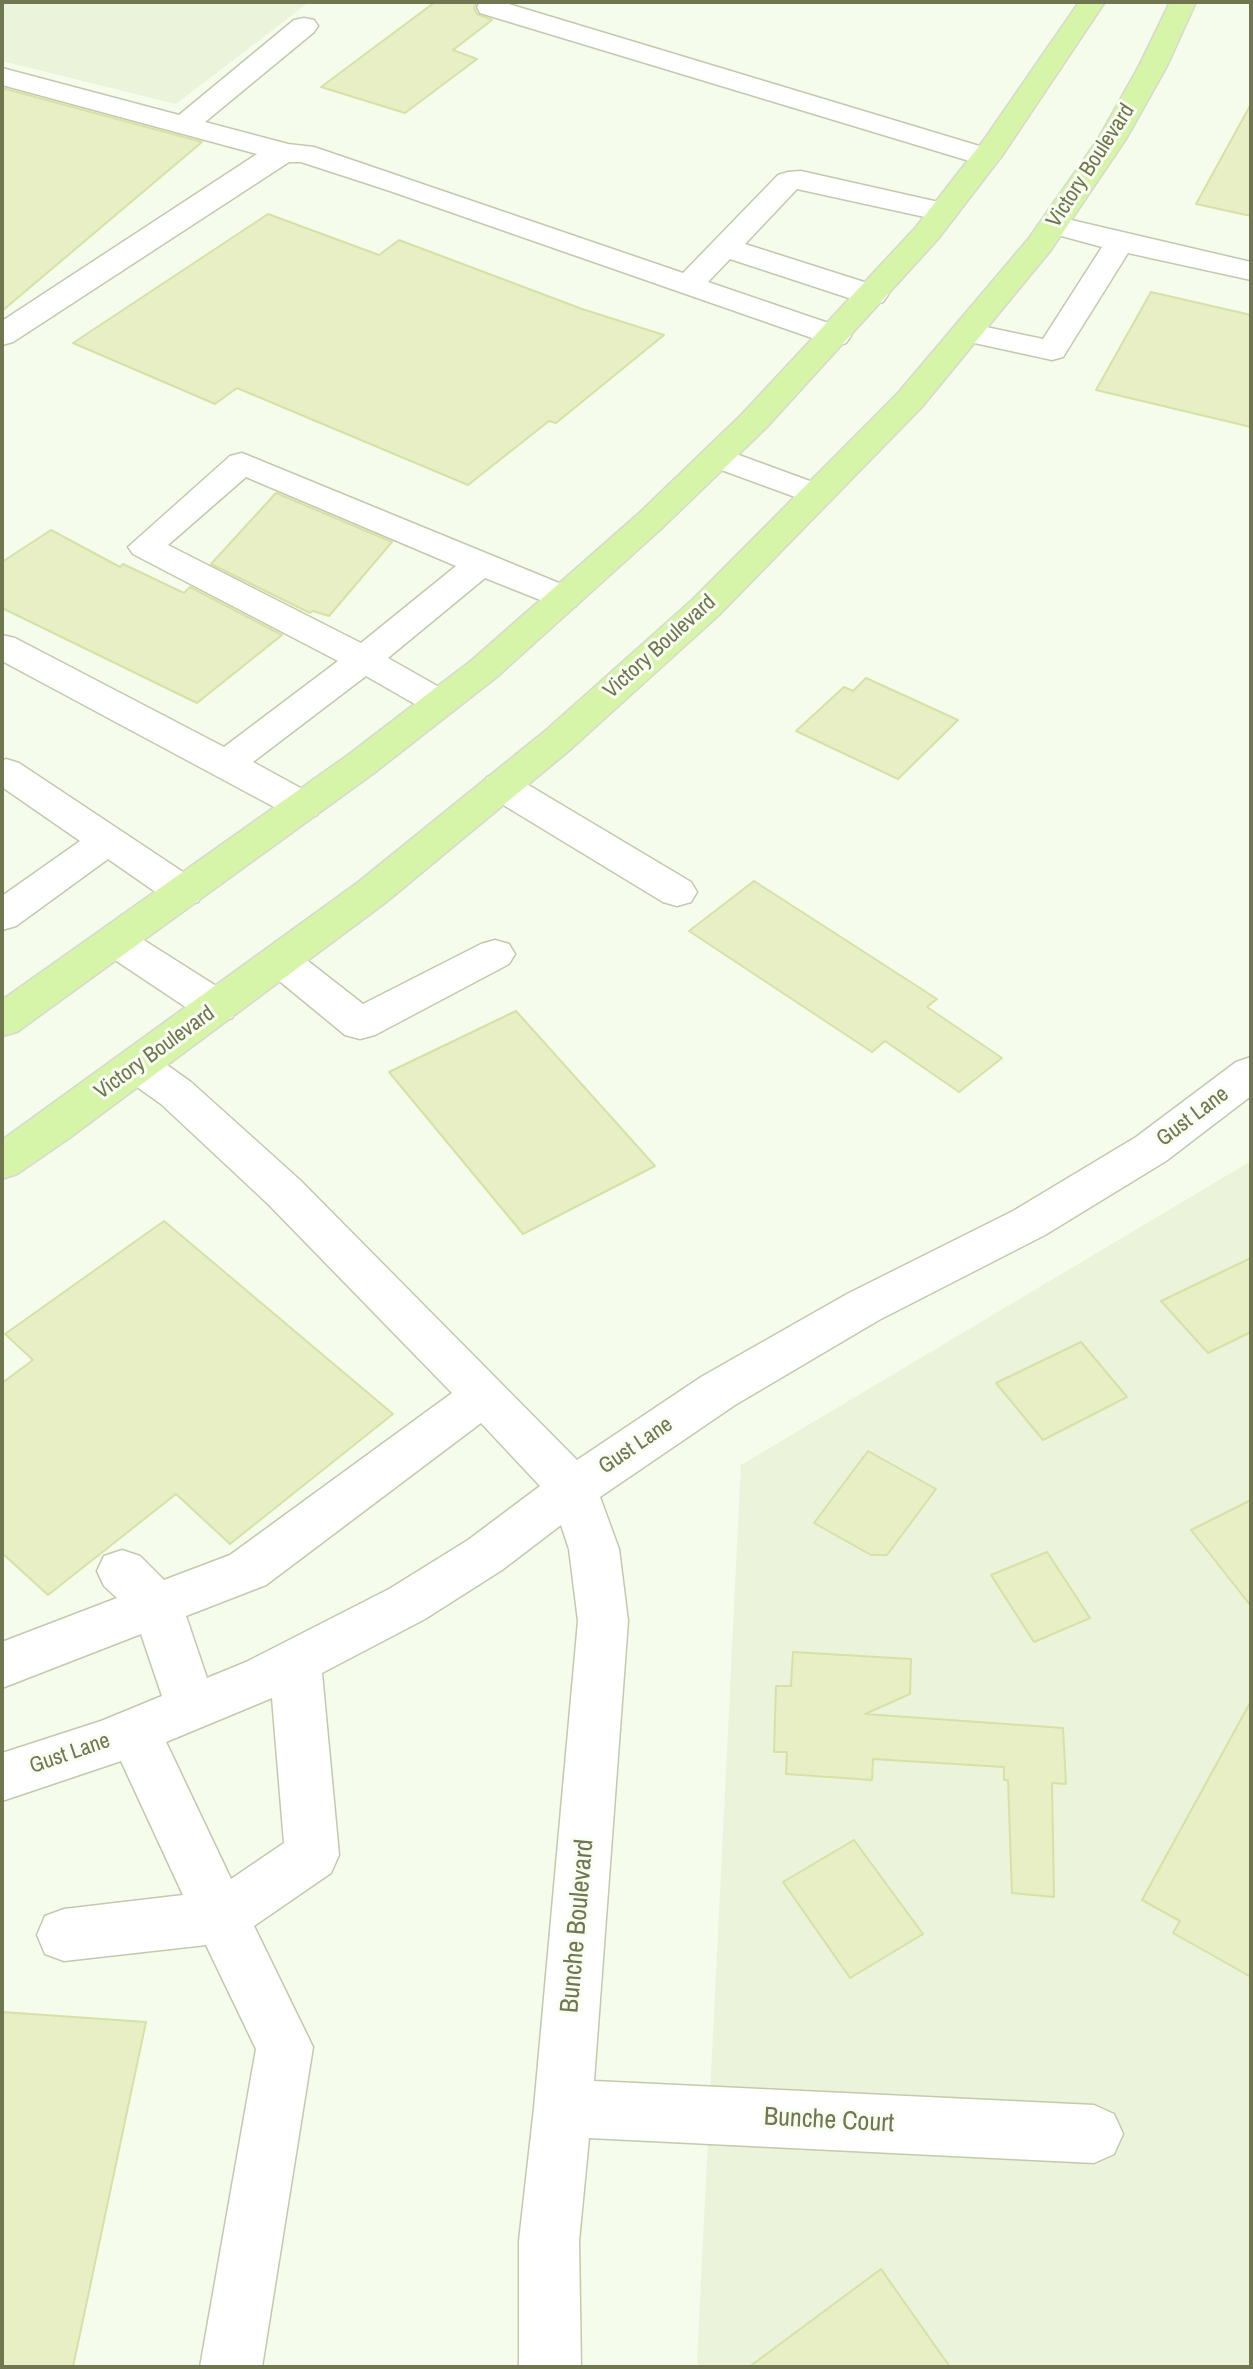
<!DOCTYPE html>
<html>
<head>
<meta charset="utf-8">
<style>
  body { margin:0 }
  #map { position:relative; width:1253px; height:2369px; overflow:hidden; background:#f5fceb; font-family:"Archivo Narrow",sans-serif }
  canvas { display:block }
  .frame { position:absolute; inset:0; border:4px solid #70764f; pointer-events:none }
</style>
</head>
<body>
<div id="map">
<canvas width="1253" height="2369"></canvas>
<div class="frame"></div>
</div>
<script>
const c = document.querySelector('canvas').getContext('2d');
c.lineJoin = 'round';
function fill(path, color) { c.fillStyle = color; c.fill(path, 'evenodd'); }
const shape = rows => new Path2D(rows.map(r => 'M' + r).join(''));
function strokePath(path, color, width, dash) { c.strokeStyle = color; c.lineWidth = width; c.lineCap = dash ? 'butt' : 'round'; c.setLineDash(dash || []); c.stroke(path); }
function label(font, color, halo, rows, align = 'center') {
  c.font = font + ' "Archivo Narrow",sans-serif'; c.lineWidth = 6; c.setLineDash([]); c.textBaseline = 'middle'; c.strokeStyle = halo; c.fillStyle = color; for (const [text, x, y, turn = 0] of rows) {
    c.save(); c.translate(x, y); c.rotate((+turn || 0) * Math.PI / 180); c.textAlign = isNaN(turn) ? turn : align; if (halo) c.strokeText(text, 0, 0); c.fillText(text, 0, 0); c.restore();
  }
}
const residential = shape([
  [2,2,309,2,176,104,2,61],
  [1251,1161,1251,2367,700,2367,697,2361,741,1465]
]);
const building = shape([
  [435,2,476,2,474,8,477,14,492,20,453,50,477,59,405,113,321,87,435,2],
  [2,88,202,142,2,311,2,88],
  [1251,104,1251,216,1196,204,1251,104],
  [268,214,379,255,399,240,582,309,664,335,556,423,549,421,468,485,237,388,215,404,73,343,268,214],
  [1151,292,1251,315,1251,427,1096,390,1151,292],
  [276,493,392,542,329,616,313,611,310,613,211,564,276,493],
  [51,530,120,567,123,564,184,593,190,587,282,635,197,703,2,608,2,562,51,530],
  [866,678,958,720,898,779,796,731,844,687,853,691,866,678],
  [754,881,937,999,927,1007,1002,1058,959,1092,885,1041,872,1052,689,931,754,881],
  [516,1011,655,1166,523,1234,389,1072,516,1011],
  [164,1221,393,1414,230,1544,176,1494,48,1595,2,1553,2,1383,33,1360,5,1334,164,1221],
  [1251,1258,1251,1332,1208,1353,1161,1301,1251,1258],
  [1081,1342,1127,1397,1043,1440,996,1383,1081,1342],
  [868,1451,936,1489,887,1555,871,1555,814,1523,868,1451],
  [1251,1500,1251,1606,1191,1530,1251,1500],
  [1047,1552,1090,1618,1034,1642,991,1575,1047,1552],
  [793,1652,911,1659,910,1694,865,1714,1063,1728,1066,1784,1052,1783,1054,1897,1012,1893,1008,1780,1004,1780,1004,1767,873,1759,872,1780,786,1774,787,1752,774,1752,776,1686,791,1686,793,1652],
  [1251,1701,1251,1977,1173,1933,1180,1921,1142,1900,1251,1701],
  [854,1840,923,1934,850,1978,783,1882,854,1840],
  [2,2012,146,2022,73,2367,2,2367,2,2012],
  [881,2269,950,2367,749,2367,881,2269]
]);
const minor = shape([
  [480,2,502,2,996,151,1001,157,996,163,986,166,976,163,480,13,477,7,480,2],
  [304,18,314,20,318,26,314,32,205,122,288,144,314,147,683,273,778,175,788,172,801,171,943,203,954,206,958,212,954,218,943,221,797,189,745,244,883,288,888,295,883,302,872,304,861,302,730,259,708,282,846,329,851,336,846,343,835,346,390,191,301,162,289,162,13,342,2,345,2,321,257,154,2,85,2,68,179,115,294,20,304,18],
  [1054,216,1251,262,1251,280,1128,253,1063,357,1052,360,956,339,951,332,956,325,967,323,1043,339,1102,247,1043,231,1039,225,1043,219,1054,216],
  [717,447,829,488,834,495,829,502,817,505,705,464,700,457,705,450,717,447],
  [242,453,576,590,581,598,576,606,563,609,485,578,388,658,453,695,459,703,453,711,440,715,427,711,366,676,253,762,317,797,322,806,317,815,303,819,289,815,2,661,2,635,15,638,224,747,338,661,133,554,128,547,230,456,242,453],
  [246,477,456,566,361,643,168,545,246,477],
  [6,759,19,763,198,882,204,892,198,902,184,906,170,902,108,859,16,926,2,930,2,896,80,841,2,787,2,761,6,759],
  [501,773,515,777,691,882,697,892,691,902,677,906,663,902,487,795,482,786,487,777,501,773],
  [117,928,131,932,232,996,238,1007,232,1018,217,1022,202,1018,103,952,97,942,103,932,117,928],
  [495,940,509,944,515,954,509,964,375,1035,360,1039,345,1035,266,970,260,960,266,950,280,946,294,950,363,1004,481,944,495,940],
  [138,1050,153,1055,191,1082,300,1180,577,1460,701,1377,847,1294,1013,1211,1136,1137,1236,1062,1251,1057,1251,1096,1166,1161,1045,1235,879,1320,735,1405,600,1497,619,1549,628,1621,594,2081,1094,2105,1114,2114,1123,2134,1114,2154,1094,2163,589,2138,579,2241,581,2367,519,2367,519,2241,534,2108,578,1621,569,1549,561,1525,502,1570,425,1619,322,1673,339,1855,331,1873,254,1926,313,2047,262,2367,200,2367,256,2049,206,1945,64,1961,45,1954,37,1935,45,1916,64,1909,183,1895,121,1761,2,1801,2,1753,101,1721,162,1696,141,1634,2,1688,2,1642,117,1598,104,1586,97,1571,104,1556,122,1550,140,1556,164,1580,230,1555,452,1393,268,1204,161,1104,123,1077,117,1066,123,1055,138,1050],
  [481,1423,540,1486,468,1540,389,1589,246,1662,207,1678,186,1616,266,1585,481,1423],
  [272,1698,284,1843,231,1879,166,1742,272,1698]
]);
const major = shape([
  [1079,2,1105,2,1004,153,938,239,766,428,661,529,498,676,374,773,17,1032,2,1036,2,1000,348,755,472,660,637,515,742,414,916,227,983,141,1079,2],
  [1170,2,1196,2,1167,66,1126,139,1051,250,921,408,719,615,571,749,385,903,68,1139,17,1174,2,1179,2,1140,357,883,545,731,693,599,897,394,1029,238,1098,139,1139,66,1170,2]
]);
const streetNames = [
  ["Victory Boulevard",1091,166,-57],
  ["Victory Boulevard",660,647,-42],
  ["Victory Boulevard",155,1053,-36],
  ["Gust Lane",1193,1117,-37],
  ["Gust Lane",636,1446,-34],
  ["Gust Lane",70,1754,-19]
];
const nearStreetnames = [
  ["Bunche Boulevard",578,1926,-85],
  ["Bunche Court",829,2121,3]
];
fill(residential, '#ebf3da');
fill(building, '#e8efc5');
strokePath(building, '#d7e1a6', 2);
strokePath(minor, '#c3c9ab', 3);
strokePath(major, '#d7d9ce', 3);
fill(minor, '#fff');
fill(major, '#d6f5a9');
label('22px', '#70764f', '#f9fef2', streetNames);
label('26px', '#70764f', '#f9fef2', nearStreetnames);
</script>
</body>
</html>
